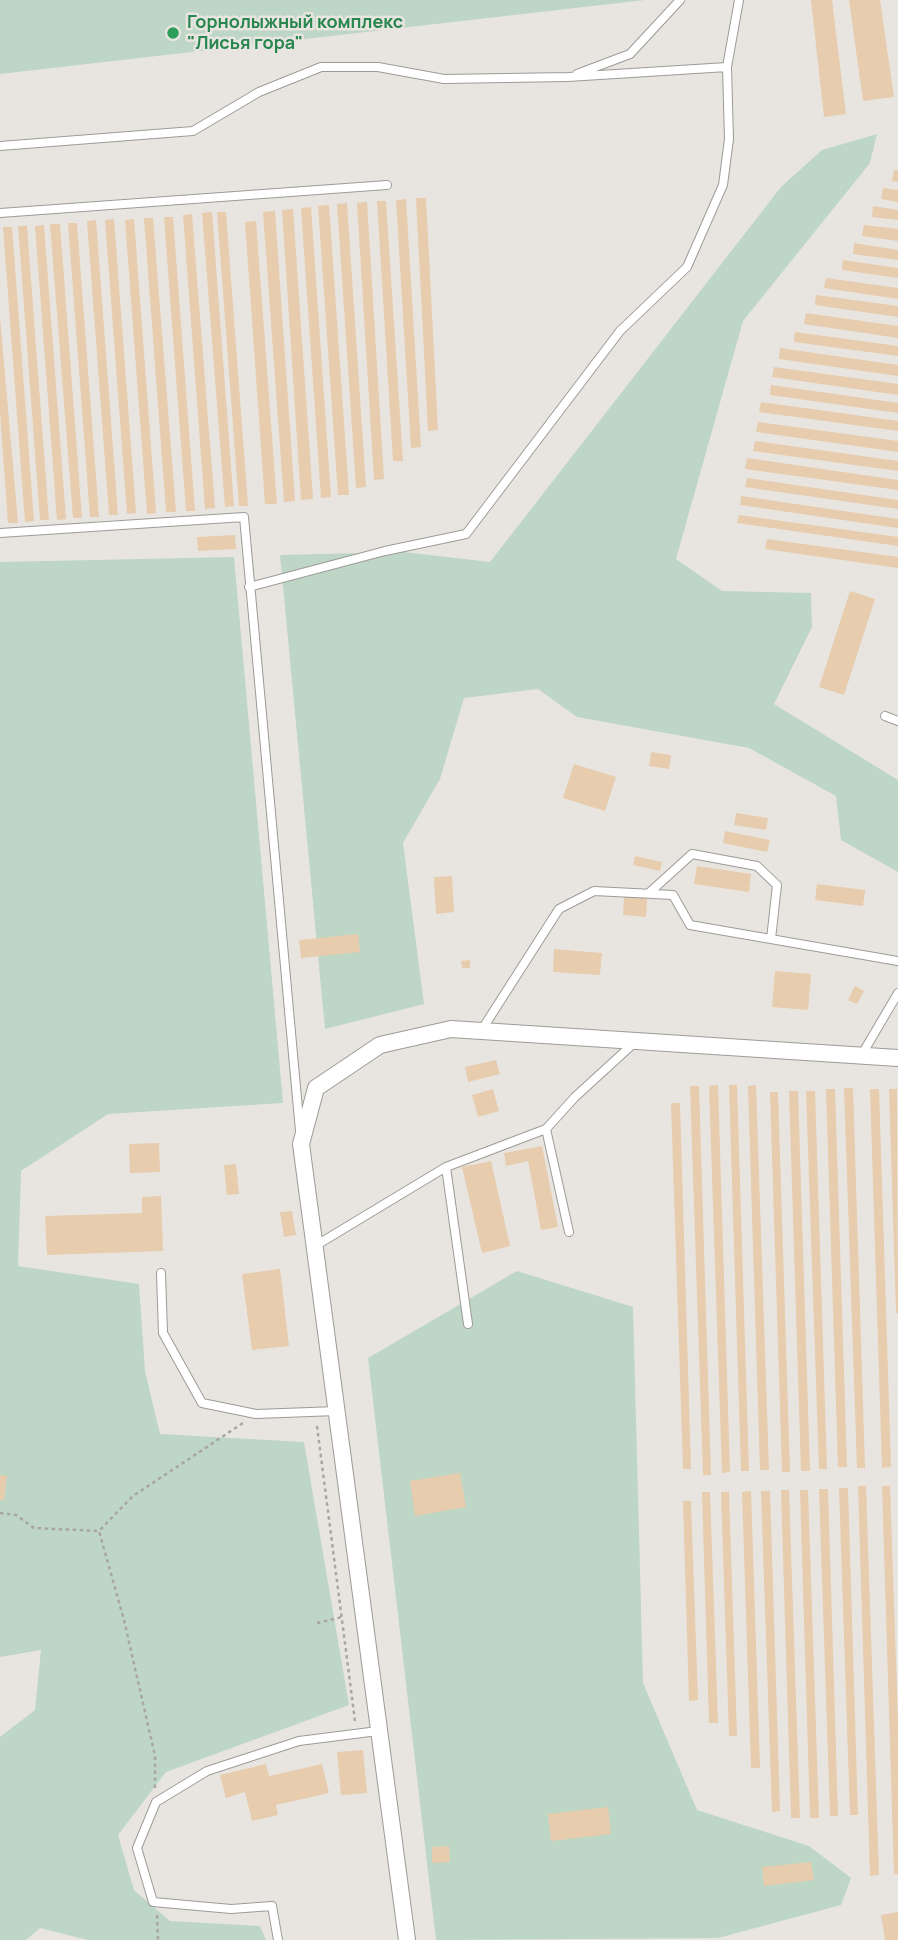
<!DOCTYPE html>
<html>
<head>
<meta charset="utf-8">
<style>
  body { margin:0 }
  canvas { display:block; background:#e8e5e0 }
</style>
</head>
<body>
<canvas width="898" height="1940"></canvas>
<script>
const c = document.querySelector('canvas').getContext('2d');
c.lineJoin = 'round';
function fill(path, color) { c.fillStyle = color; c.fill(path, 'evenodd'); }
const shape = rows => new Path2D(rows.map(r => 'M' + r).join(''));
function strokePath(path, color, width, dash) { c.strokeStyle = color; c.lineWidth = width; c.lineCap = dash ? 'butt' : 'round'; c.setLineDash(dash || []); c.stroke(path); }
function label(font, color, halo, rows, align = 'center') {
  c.font = font + ' Manrope,sans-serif'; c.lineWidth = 5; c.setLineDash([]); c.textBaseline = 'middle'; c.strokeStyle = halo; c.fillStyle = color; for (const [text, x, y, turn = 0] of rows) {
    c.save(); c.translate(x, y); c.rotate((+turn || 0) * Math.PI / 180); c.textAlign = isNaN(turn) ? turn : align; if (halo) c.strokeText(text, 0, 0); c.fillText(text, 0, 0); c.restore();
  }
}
const green = shape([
  [0,0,645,0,0,74],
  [877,134,870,163,743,321,676,559,722,591,811,593,812,627,774,704,898,780,898,872,841,840,836,796,749,748,577,717,538,689,464,698,440,779,403,843,424,1004,325,1029,280,555,404,552,490,562,781,187,822,150],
  [234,557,283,1103,108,1114,21,1171,18,1266,139,1284,145,1371,160,1434,304,1442,349,1705,166,1772,118,1835,134,1890,170,1921,260,1926,266,1940,88,1940,40,1928,26,1940,0,1940,0,1737,35,1710,41,1650,0,1657,0,562],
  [517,1271,633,1307,643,1683,697,1810,809,1846,851,1878,841,1905,718,1938,436,1940,368,1358]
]);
const building = shape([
  [811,0,832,0,846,114,824,117],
  [849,0,880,0,894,97,863,101],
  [894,170,898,170,898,182,892,181],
  [883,188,898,190,898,202,881,199],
  [416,198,426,198,438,430,428,431],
  [406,199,421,447,411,448,396,200],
  [377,201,386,201,403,461,393,461],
  [367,202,384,479,374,480,357,203],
  [347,203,366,487,356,488,337,204],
  [329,205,349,495,338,495,318,206],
  [873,206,898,210,898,220,872,217],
  [311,207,331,497,321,498,301,208],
  [293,209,313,499,301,500,282,210],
  [275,211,295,501,284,502,263,212],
  [212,212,234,506,225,507,202,213],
  [217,212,226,212,248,506,239,506],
  [192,214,215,508,205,509,183,215],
  [164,217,173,217,195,511,186,511],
  [144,218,153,218,176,512,166,512],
  [114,219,136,513,127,514,105,220],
  [134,219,156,513,147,514,125,220],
  [96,220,118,515,109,515,87,221],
  [256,221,277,504,265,504,245,222],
  [68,223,77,223,99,517,90,517],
  [50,224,60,224,82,518,73,518],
  [44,225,66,519,57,520,35,226],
  [864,225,898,229,898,241,862,236],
  [18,226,27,226,49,520,40,520],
  [3,227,12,227,34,521,25,522],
  [854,243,898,250,898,260,853,254],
  [843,260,898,268,898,278,842,270],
  [826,278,898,288,898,299,824,288],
  [816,295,898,306,898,317,815,305],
  [806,313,898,326,898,338,804,324],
  [0,317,18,523,8,523,0,413],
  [795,332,898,346,898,356,794,342],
  [780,348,898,365,898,376,779,359],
  [774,367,898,384,898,395,772,377],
  [771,385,898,403,898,413,770,395],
  [761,402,898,421,898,431,759,412],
  [758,422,898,441,898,452,756,432],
  [755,441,898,461,898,471,753,451],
  [747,458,898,480,898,490,745,469],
  [747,478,898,500,898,509,745,487],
  [741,496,898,519,898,528,740,505],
  [739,515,898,537,898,546,737,523],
  [235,535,236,549,198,551,197,537],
  [767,539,898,557,898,568,765,549],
  [850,591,875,599,844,695,819,687],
  [651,752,671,755,669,769,649,766],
  [574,764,616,777,605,811,563,798],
  [736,813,768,818,766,830,734,825],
  [725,831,770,840,767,852,723,843],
  [635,856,662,862,660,871,633,865],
  [697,866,751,874,749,892,694,884],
  [452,876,454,912,436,914,434,877],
  [817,884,865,890,863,906,815,900],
  [624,897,647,898,646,917,623,915],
  [358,934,360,952,301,958,299,940],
  [554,949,602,953,600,975,553,972],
  [470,960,470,968,462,968,461,961],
  [775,971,811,974,808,1010,772,1007],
  [855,986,864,991,857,1004,848,1000],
  [496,1060,500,1074,468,1082,465,1067],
  [718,1085,730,1472,722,1473,709,1086],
  [729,1085,737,1085,749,1471,741,1471],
  [756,1085,769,1470,760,1470,748,1086],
  [690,1086,699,1086,711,1475,703,1475],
  [844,1088,853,1088,865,1468,857,1468],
  [493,1089,499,1111,478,1117,472,1095],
  [826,1089,835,1089,847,1467,838,1467],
  [870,1089,879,1089,891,1467,882,1468],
  [889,1089,897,1089,898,1313,896,1313],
  [789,1091,798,1091,810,1471,801,1471],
  [806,1091,815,1091,827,1469,819,1469],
  [770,1092,778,1092,790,1472,782,1472],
  [671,1103,680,1103,691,1469,683,1469],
  [159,1143,160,1172,130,1173,129,1144],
  [542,1146,558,1227,541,1230,528,1161,506,1166,504,1153],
  [491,1161,510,1246,482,1253,462,1167],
  [236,1164,239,1194,227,1195,224,1165],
  [161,1196,163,1251,47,1255,45,1216,142,1213,142,1197],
  [292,1211,296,1235,284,1237,280,1212],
  [280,1269,289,1346,252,1350,242,1274],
  [460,1473,466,1507,415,1516,410,1481],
  [0,1475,7,1476,4,1500,0,1500],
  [858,1486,866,1486,879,1875,870,1876],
  [882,1486,890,1486,898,1721,898,1874,894,1874],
  [839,1488,848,1488,858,1815,850,1815],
  [819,1489,828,1489,838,1816,830,1816],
  [781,1490,789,1490,800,1818,791,1818],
  [800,1490,808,1490,819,1818,810,1818],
  [751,1491,760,1768,751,1768,742,1492],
  [761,1491,770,1491,780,1811,772,1812],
  [702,1492,710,1492,718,1723,709,1723],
  [721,1492,729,1492,737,1736,729,1736],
  [683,1501,691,1501,698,1700,689,1701],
  [363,1750,367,1793,341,1795,337,1752],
  [266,1764,269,1776,322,1764,329,1793,276,1805,278,1815,252,1821,245,1792,226,1798,220,1775],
  [608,1807,611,1834,551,1841,548,1814],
  [449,1846,450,1862,432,1863,432,1847],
  [811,1862,814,1880,764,1886,762,1867],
  [898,1912,898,1940,885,1940,881,1915]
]);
const path = shape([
  [317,1426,355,1721],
  [0,1513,16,1515,34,1528,99,1531],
  [317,1623,342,1617],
  [155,1788,155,1756,124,1620,99,1531,133,1496,243,1423],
  [157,1915,158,1940]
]);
const service = shape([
  [727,67,739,0],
  [577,74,630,54,680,0],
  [0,146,193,131,259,92,321,67,378,67,444,79,568,77,727,67,729,139,723,185,687,267,620,331,466,534,385,551,249,587],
  [0,213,387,185],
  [0,533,244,517,300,1131],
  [885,716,898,721],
  [649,893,692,854,757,866,777,885,771,939],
  [481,1031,559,909,594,891,673,895,690,925,898,961],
  [861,1056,898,993],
  [446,1167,468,1324],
  [569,1232,546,1129,575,1097,634,1043],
  [315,1246,446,1167,546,1129],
  [161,1273,163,1333,202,1403,256,1414,337,1411],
  [278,1940,272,1906,231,1909,153,1902,137,1848,156,1802,207,1771,299,1741,378,1731]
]);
const minor = shape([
  [407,1940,301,1144,316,1088,380,1045,451,1029,898,1058]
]);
const markers = [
  [173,33,7,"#2e9e5b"]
];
const leisureNames = [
  ["Горнолыжный комплекс",187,23],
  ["\"Лисья гора\"",187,44]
];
fill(green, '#bed6c6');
fill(building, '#e7ccae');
strokePath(service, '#9d9b96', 10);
strokePath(minor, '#9d9b96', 18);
strokePath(path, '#a8a6a2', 2.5, [3.5, 3.5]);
strokePath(service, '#fff', 8);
strokePath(minor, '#fff', 16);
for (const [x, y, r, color] of markers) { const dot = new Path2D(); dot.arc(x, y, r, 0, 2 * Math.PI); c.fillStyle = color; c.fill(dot); strokePath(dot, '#e8e5e0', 2.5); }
label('bold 18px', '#27864d', '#e8e5e0', leisureNames, 'left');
</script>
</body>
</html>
